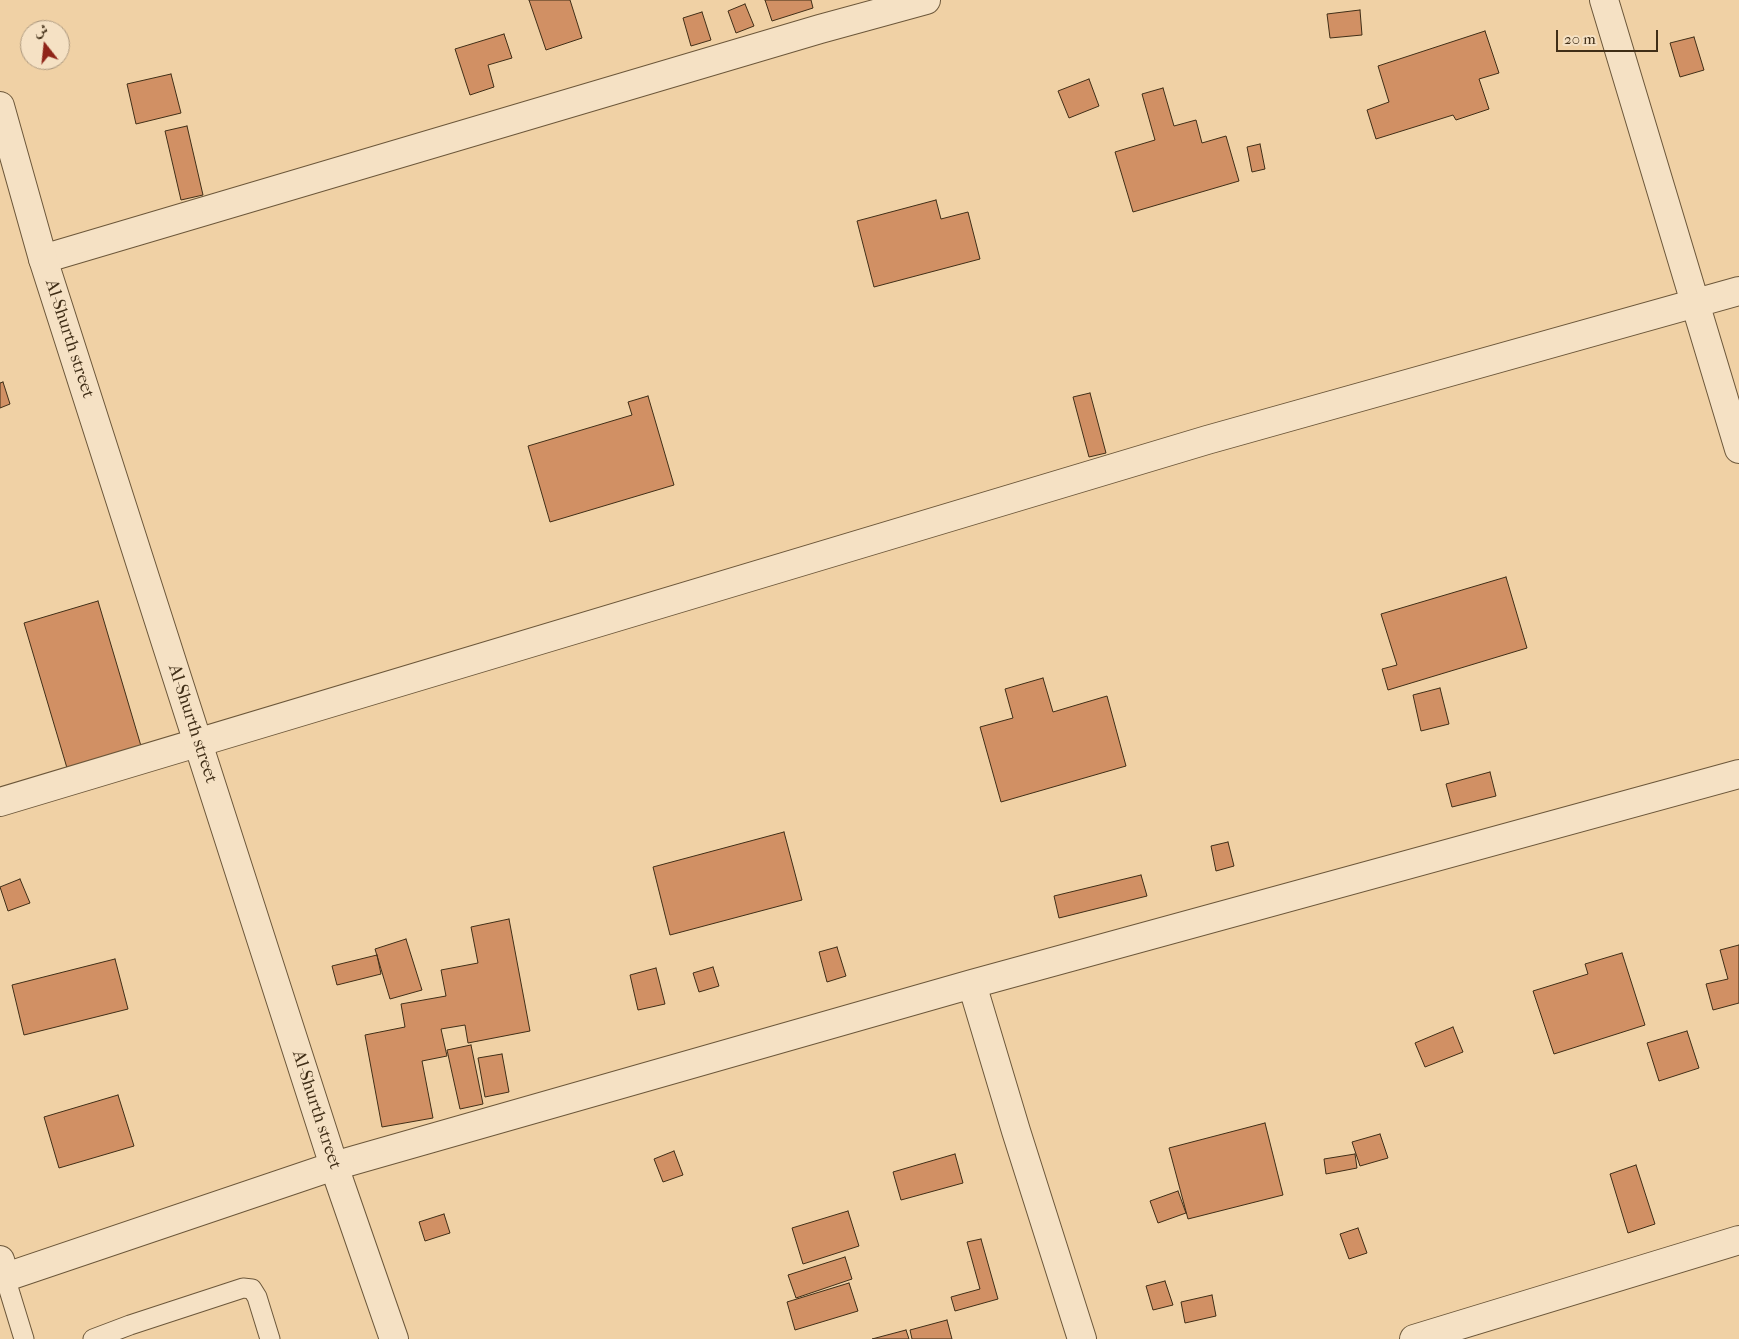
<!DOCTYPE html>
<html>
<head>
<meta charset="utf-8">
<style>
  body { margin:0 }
  #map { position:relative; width:1739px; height:1339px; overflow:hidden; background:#f0d1a5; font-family:"IM FELL French Canon",Amiri,serif }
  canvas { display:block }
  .north { position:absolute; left:20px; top:20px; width:50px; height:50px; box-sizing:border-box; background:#f5e1c4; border:1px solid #ad997f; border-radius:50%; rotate:344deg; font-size:14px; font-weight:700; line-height:20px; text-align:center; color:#402e17 }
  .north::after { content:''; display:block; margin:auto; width:18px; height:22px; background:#8f2418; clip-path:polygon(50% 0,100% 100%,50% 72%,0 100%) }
  .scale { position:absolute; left:1556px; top:30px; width:102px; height:22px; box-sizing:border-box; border:2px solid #402e17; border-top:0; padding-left:6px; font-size:15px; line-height:18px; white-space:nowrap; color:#402e17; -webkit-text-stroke:4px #f5e1c4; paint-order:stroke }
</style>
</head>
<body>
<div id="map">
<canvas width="1739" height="1339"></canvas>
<div class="north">ش</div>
<div class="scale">20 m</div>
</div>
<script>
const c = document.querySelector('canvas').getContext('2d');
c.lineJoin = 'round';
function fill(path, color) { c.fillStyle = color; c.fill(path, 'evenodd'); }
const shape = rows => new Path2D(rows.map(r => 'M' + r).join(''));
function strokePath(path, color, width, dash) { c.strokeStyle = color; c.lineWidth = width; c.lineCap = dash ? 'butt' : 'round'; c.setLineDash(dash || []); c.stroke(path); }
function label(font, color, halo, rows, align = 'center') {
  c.font = font + ' "IM FELL French Canon",serif'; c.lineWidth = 4; c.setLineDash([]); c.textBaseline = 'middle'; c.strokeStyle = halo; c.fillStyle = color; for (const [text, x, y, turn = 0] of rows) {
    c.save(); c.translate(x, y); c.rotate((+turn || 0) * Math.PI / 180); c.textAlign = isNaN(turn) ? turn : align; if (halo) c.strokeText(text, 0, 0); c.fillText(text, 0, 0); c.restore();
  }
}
const building = shape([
  [529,0,570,0,582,38,546,50,529,0],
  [765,0,811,0,813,8,772,21,765,0],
  [745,4,754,26,736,33,728,11,745,4],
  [1360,10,1362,35,1330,38,1327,14,1360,10],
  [702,12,711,40,691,46,683,18,702,12],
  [1485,31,1499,73,1479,79,1489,109,1456,120,1453,115,1376,139,1367,110,1389,102,1378,66,1485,31],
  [504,34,512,58,488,65,494,87,470,95,455,49,504,34],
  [1694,37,1704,70,1680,77,1670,43,1694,37],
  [171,74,181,113,136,124,127,84,171,74],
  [1089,79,1099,106,1069,118,1058,91,1089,79],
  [1163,88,1174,126,1196,120,1202,143,1226,136,1239,181,1133,212,1115,152,1155,140,1142,94,1163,88],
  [187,126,203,195,181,200,165,131,187,126],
  [1260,144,1265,169,1252,172,1247,147,1260,144],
  [936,200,941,219,968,212,980,259,874,287,857,221,936,200],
  [3,382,10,404,0,408,0,383,3,382],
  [1090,393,1106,453,1089,457,1073,397,1090,393],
  [648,396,674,485,550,522,528,446,632,415,628,402,648,396],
  [1506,577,1527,648,1388,690,1382,669,1397,665,1381,614,1506,577],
  [98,601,141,746,67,768,24,623,98,601],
  [1043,678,1053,712,1107,696,1126,766,1001,802,980,727,1013,718,1005,689,1043,678],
  [1440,688,1449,724,1421,731,1413,695,1440,688],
  [1490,772,1496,796,1452,807,1446,784,1490,772],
  [784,832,802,900,670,935,653,867,784,832],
  [1228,842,1234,866,1216,871,1211,846,1228,842],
  [1141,875,1147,896,1059,918,1054,896,1141,875],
  [20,879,30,903,8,911,0,887,20,879],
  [509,919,530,1031,468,1043,465,1025,441,1029,447,1056,422,1061,433,1118,382,1127,365,1035,405,1027,401,1004,446,996,441,970,478,963,471,927,509,919],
  [406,939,422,990,390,999,375,949,406,939],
  [1739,945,1739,1003,1713,1010,1706,984,1728,979,1720,950,1739,945],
  [837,947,846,976,827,982,819,952,837,947],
  [1622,953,1645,1025,1554,1054,1533,991,1588,974,1585,964,1622,953],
  [377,955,381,974,337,985,332,966,377,955],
  [115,959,128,1009,24,1035,12,985,115,959],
  [713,967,719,986,699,992,693,973,713,967],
  [656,968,665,1004,638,1010,630,975,656,968],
  [1453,1027,1463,1052,1425,1067,1415,1043,1453,1027],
  [1687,1031,1699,1068,1659,1081,1647,1043,1687,1031],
  [471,1045,483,1104,460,1109,447,1050,471,1045],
  [502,1054,509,1092,485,1097,478,1058,502,1054],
  [118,1095,134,1146,59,1168,44,1117,118,1095],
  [1265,1123,1283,1195,1188,1219,1169,1148,1265,1123],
  [1380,1134,1388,1158,1360,1166,1352,1142,1380,1134],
  [674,1151,683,1175,663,1182,654,1159,674,1151],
  [955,1154,963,1183,901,1200,893,1172,955,1154],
  [1355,1154,1357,1168,1326,1174,1324,1159,1355,1154],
  [1636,1165,1655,1224,1628,1233,1610,1174,1636,1165],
  [1178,1191,1186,1213,1158,1223,1150,1201,1178,1191],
  [848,1211,859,1246,803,1264,792,1228,848,1211],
  [444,1214,450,1233,425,1241,419,1222,444,1214],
  [1358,1228,1367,1253,1349,1259,1340,1234,1358,1228],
  [981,1239,998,1299,955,1311,951,1297,980,1289,967,1242,981,1239],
  [845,1257,852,1279,796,1298,788,1275,845,1257],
  [1165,1281,1173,1305,1153,1310,1146,1286,1165,1281],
  [849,1283,858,1311,795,1330,787,1302,849,1283],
  [1212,1295,1216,1316,1185,1323,1181,1302,1212,1295],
  [947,1320,952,1339,912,1339,910,1330,947,1320],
  [906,1330,909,1339,872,1339,906,1330]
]);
const service = shape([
  [5,1277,24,1339],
  [93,1339,130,1325,243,1288,252,1289,257,1297,270,1339]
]);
const minor = shape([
  [1604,0,1739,449],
  [43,259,820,29,926,0],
  [0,802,1207,440,1739,291],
  [972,984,1016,1131,1082,1339],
  [334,1166,972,984,1739,774],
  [0,1260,5,1277],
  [1414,1339,1739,1240]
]);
const tertiary = shape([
  [0,106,43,259,198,743,334,1166,394,1339],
  [0,1279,334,1166]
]);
const streetNames = [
  ["Al-Shurth street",69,339,72],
  ["Al-Shurth street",192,724,72],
  ["Al-Shurth street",316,1110,72]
];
fill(building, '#d19064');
strokePath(building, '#402e17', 1);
strokePath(service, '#6c573a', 21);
strokePath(minor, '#6c573a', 30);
strokePath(tertiary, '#6c573a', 30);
strokePath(service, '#f5e1c4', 19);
strokePath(minor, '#f5e1c4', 28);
strokePath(tertiary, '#f5e1c4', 28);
label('18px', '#402e17', '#f5e1c4', streetNames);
</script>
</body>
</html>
